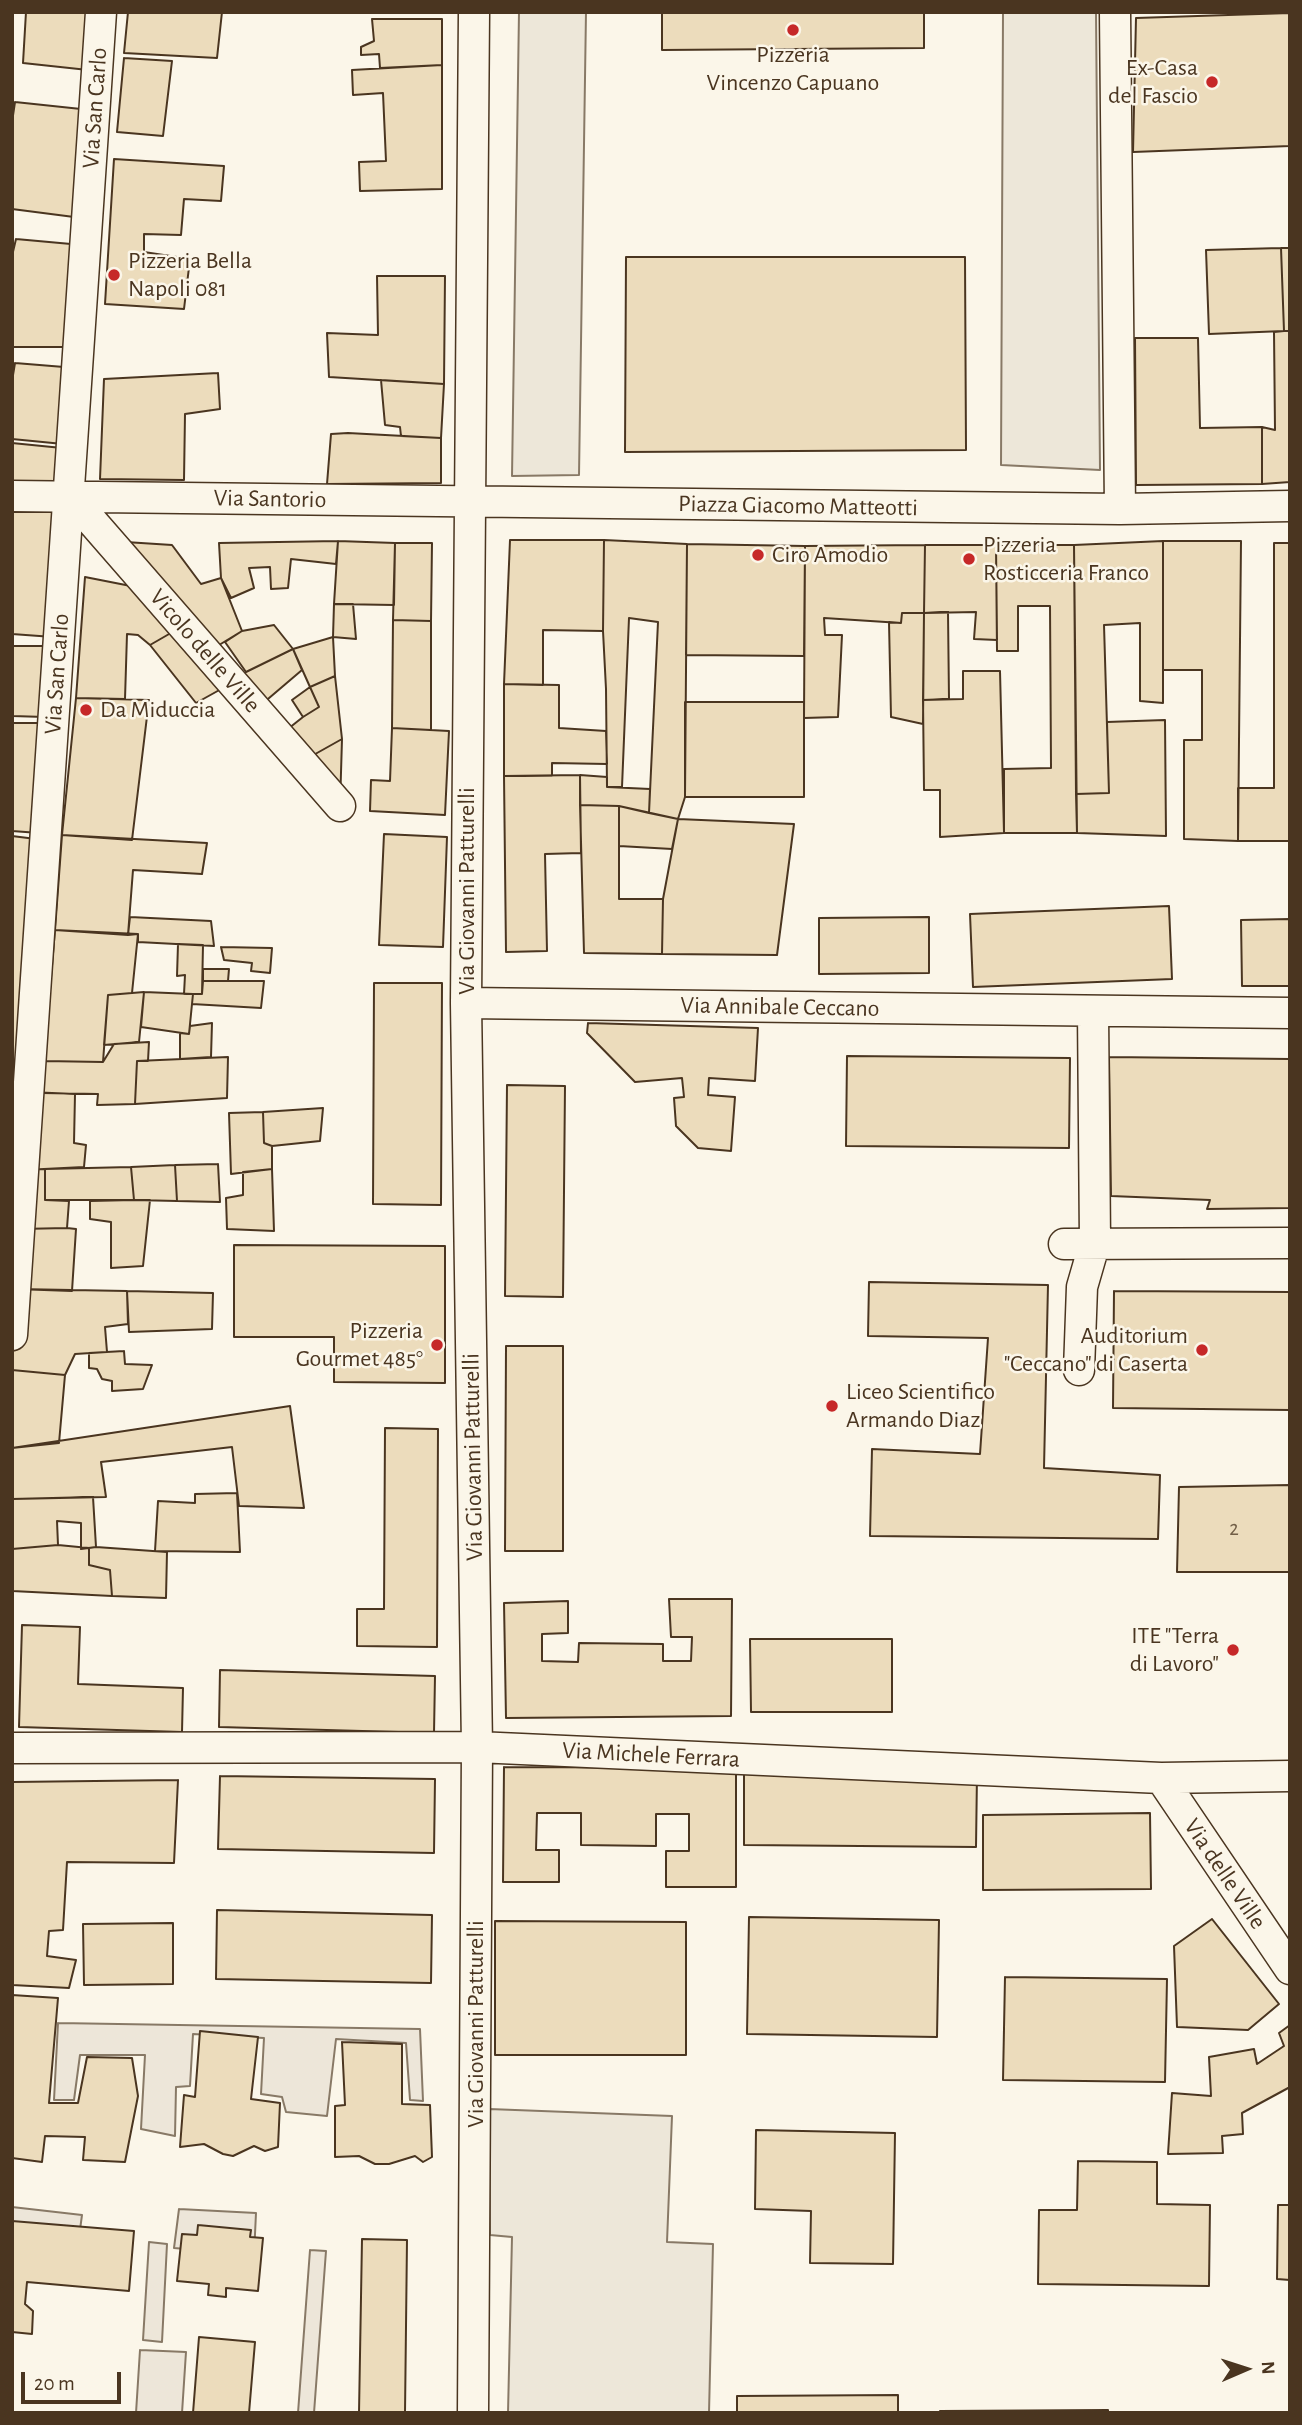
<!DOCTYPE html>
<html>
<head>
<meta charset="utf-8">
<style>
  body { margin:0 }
  #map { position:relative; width:1302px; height:2425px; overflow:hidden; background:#fbf6e9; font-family:"Alegreya Sans",sans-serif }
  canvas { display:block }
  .frame { position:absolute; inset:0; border:14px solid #4a3520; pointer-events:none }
  .north { position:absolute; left:1211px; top:2334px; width:70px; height:70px; -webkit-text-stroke:5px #fbf6e9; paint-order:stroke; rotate:87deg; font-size:19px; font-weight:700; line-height:28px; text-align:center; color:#4a3520 }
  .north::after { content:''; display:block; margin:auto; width:24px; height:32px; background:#4a3520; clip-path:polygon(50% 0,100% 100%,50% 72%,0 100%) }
  .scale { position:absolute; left:21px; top:2372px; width:100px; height:32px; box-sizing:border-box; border:4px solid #4a3520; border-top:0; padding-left:9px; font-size:21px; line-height:24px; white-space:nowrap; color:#4a3520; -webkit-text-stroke:5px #fbf6e9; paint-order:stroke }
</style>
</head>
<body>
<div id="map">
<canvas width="1302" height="2425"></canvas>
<div class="frame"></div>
<div class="north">N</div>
<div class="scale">20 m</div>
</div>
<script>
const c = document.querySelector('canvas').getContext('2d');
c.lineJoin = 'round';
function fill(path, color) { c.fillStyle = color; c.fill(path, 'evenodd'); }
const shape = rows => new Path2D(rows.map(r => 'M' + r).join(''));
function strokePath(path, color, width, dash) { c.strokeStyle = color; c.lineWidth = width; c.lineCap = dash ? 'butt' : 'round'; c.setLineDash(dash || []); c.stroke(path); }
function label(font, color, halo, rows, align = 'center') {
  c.font = font + ' "Alegreya Sans",sans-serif'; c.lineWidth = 5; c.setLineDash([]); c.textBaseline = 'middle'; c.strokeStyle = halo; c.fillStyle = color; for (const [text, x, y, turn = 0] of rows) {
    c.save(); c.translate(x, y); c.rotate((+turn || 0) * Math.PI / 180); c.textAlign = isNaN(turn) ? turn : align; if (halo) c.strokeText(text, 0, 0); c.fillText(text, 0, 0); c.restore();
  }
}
const green = shape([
  [58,2023,420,2029,423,2101,410,2100,406,2043,336,2039,327,2116,286,2112,282,2097,261,2094,264,2038,193,2034,190,2086,176,2087,175,2136,141,2129,145,2055,80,2055,74,2100,54,2100,58,2023],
  [12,2207,82,2215,77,2252,12,2248,12,2207],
  [179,2209,256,2213,254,2255,174,2248,179,2209],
  [149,2242,167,2244,162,2342,143,2340,149,2242],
  [310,2250,326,2251,314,2413,298,2413,310,2250],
  [140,2350,186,2352,182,2413,136,2413,140,2350]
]);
const parking = shape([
  [519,12,586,12,579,475,512,476,519,12],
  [1003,12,1096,12,1100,470,1001,465,1003,12],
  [489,2109,672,2116,667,2242,713,2244,709,2413,508,2413,512,2237,490,2235,489,2109]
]);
const building = shape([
  [26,12,92,12,88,70,23,63,26,12],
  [128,12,222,12,217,58,124,53,128,12],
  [662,12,924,12,924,48,662,50,662,12],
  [1290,13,1290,146,1133,152,1136,18,1290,13],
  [372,19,442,19,442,65,380,68,379,54,361,55,361,47,374,41,372,19],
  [124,58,172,61,163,136,117,132,124,58],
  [442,65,442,189,360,191,359,162,386,161,383,93,353,95,352,70,442,65],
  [15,102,81,109,74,217,12,209,12,122,15,102],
  [114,159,224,166,221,201,184,199,181,235,144,234,144,252,190,259,184,309,105,304,114,159],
  [16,239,71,244,67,347,12,347,12,256,16,239],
  [1281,248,1284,331,1209,334,1206,250,1281,248],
  [1281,248,1290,248,1290,331,1284,331,1281,248],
  [626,257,965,257,966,450,625,452,626,257],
  [377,276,445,276,444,384,329,377,327,333,378,335,377,276],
  [1284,331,1290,331,1290,482,1262,484,1262,427,1275,430,1274,332,1284,331],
  [1135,338,1198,338,1200,428,1262,427,1262,484,1136,485,1135,338],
  [15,363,64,367,63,444,12,439,12,381,15,363],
  [218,373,220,409,185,414,184,480,100,479,104,379,218,373],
  [381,380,444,384,441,438,401,436,400,427,385,425,381,380],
  [348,433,441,438,441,483,327,484,331,434,348,433],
  [12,443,62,448,60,490,12,489,12,443],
  [12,512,57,512,53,637,12,634,12,512],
  [510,540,604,540,603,631,543,630,543,685,504,684,510,540],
  [604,540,687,544,685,797,678,819,649,813,658,622,629,618,622,787,607,787,606,689,603,631,604,540],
  [110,541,172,545,201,584,221,578,242,631,206,653,110,541],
  [338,541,395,543,394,605,334,604,338,541],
  [338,541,336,564,291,559,288,588,271,589,270,567,249,568,254,588,231,598,221,578,219,543,338,541],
  [1163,541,1163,703,1140,701,1140,623,1104,625,1109,793,1076,794,1074,545,1163,541],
  [1163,541,1241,541,1238,841,1184,839,1184,740,1202,740,1202,670,1163,670,1163,541],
  [395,543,432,543,431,621,393,620,395,543],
  [1274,543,1290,543,1290,841,1238,841,1238,788,1274,788,1274,543],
  [687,544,805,546,804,656,686,655,687,544],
  [925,545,924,613,902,613,901,623,824,618,825,635,842,635,838,717,804,718,805,546,925,545],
  [925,545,996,545,997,640,974,639,976,612,924,613,925,545],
  [996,545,1074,545,1077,833,1004,833,1004,769,1051,768,1050,606,1018,606,1018,651,997,651,996,545],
  [85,577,151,590,183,626,150,645,138,635,127,634,125,699,76,698,85,577],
  [334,604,353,604,356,639,333,637,334,604],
  [948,612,949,699,923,700,924,613,948,612],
  [902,613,924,613,923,724,891,717,889,622,901,623,902,613],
  [393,620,431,621,431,730,392,728,393,620],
  [274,625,293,649,246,672,225,642,242,631,274,625],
  [183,626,232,683,196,703,150,645,183,626],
  [333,637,335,676,310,687,293,649,333,637],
  [12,646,50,646,45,717,12,716,12,646],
  [293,649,302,670,255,710,232,683,246,672,293,649],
  [963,671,1000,671,1004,833,940,837,940,790,924,790,923,700,963,699,963,671],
  [335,676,342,739,301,762,279,736,303,717,319,707,310,687,335,676],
  [504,684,559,685,559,728,606,731,607,764,552,763,552,776,504,776,504,684],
  [310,687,319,707,303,717,292,700,310,687],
  [76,698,149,700,132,840,62,835,76,698],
  [685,702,804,702,804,797,685,797,685,702],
  [1165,720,1166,836,1077,833,1076,794,1109,793,1107,722,1165,720],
  [12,723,43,723,39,833,12,831,12,723],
  [392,728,449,731,445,815,370,811,371,780,390,781,392,728],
  [342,739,340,806,301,762,342,739],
  [580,775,581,853,545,854,547,951,506,952,504,776,580,775],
  [580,775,607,777,607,787,650,789,649,813,619,806,580,805,580,775],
  [580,805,619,806,619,899,663,899,662,954,584,953,580,805],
  [619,806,678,819,672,849,619,846,619,806],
  [678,819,794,824,777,955,662,954,663,899,678,819],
  [384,834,447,837,443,947,379,945,384,834],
  [62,835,207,843,202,874,133,870,128,935,55,930,62,835],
  [12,836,36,839,19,1066,12,1065,12,836],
  [1169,906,1172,979,973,987,970,914,1169,906],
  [130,917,211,921,214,946,138,942,138,934,128,935,130,917],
  [929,917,929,973,819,974,819,918,929,917],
  [1290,919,1290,986,1242,986,1241,920,1290,919],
  [55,930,138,934,132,993,108,995,103,1062,44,1061,55,930],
  [178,944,203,945,202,994,184,994,185,975,177,976,178,944],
  [221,947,272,948,270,973,251,971,252,963,224,960,221,947],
  [203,969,229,969,228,981,203,981,203,969],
  [203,981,264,981,261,1008,192,1004,193,994,202,994,203,981],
  [374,983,442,983,441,1205,373,1204,374,983],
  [144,992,139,1042,104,1045,108,995,144,992],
  [144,992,193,994,189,1034,141,1027,144,992],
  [212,1023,211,1057,180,1059,180,1033,189,1034,190,1026,212,1023],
  [588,1023,758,1028,755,1081,709,1078,708,1095,735,1097,731,1151,698,1148,676,1126,674,1098,684,1097,682,1078,635,1082,587,1033,588,1023],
  [149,1042,148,1061,137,1061,135,1104,97,1105,98,1094,42,1093,44,1061,103,1062,114,1044,149,1042],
  [847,1056,1070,1058,1069,1148,846,1146,847,1056],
  [228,1057,227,1098,135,1104,137,1061,228,1057],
  [1109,1057,1290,1059,1290,1208,1207,1209,1210,1200,1111,1196,1109,1057],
  [507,1085,565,1086,563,1297,505,1296,507,1085],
  [29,1092,75,1094,74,1143,86,1145,84,1167,24,1170,29,1092],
  [323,1108,320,1141,272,1146,264,1143,263,1112,323,1108],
  [263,1112,264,1143,272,1146,272,1169,231,1174,229,1113,263,1112],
  [218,1164,220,1202,177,1201,175,1165,218,1164],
  [175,1165,177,1201,134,1200,131,1167,175,1165],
  [131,1167,134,1200,45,1200,45,1169,131,1167],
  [45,1169,45,1200,69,1201,67,1228,20,1229,24,1170,45,1169],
  [272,1169,274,1231,227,1229,226,1198,243,1195,243,1172,272,1169],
  [134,1200,150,1200,143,1266,111,1268,111,1222,90,1219,90,1201,134,1200],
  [67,1228,76,1229,72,1291,16,1289,20,1229,67,1228],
  [234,1245,445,1246,445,1383,334,1382,334,1337,234,1337,234,1245],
  [869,1282,1048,1285,1044,1468,1160,1475,1158,1539,870,1536,872,1449,980,1454,988,1338,868,1336,869,1282],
  [16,1289,127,1291,128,1324,105,1327,107,1352,75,1354,65,1375,12,1370,16,1289],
  [127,1291,213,1293,212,1329,129,1332,127,1291],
  [1114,1291,1290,1292,1290,1410,1113,1408,1114,1291],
  [506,1346,563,1346,563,1551,505,1551,506,1346],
  [124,1351,125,1364,152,1365,143,1389,112,1391,112,1381,102,1379,97,1369,89,1368,89,1353,124,1351],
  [12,1370,65,1375,59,1443,12,1448,12,1370],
  [290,1406,304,1508,239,1506,232,1447,101,1462,106,1497,12,1499,12,1448,290,1406],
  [385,1428,438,1429,437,1647,357,1646,357,1609,384,1609,385,1428],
  [1290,1485,1290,1572,1177,1572,1179,1487,1290,1485],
  [237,1493,240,1552,155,1551,158,1501,195,1503,195,1494,237,1493],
  [93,1497,96,1547,81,1549,81,1523,57,1521,58,1545,12,1549,12,1499,93,1497],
  [58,1545,89,1548,89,1565,110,1570,112,1596,12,1591,12,1549,58,1545],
  [96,1547,167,1552,166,1598,112,1596,110,1570,89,1565,89,1548,96,1547],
  [669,1599,732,1599,731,1716,506,1718,504,1603,568,1601,568,1633,542,1634,542,1661,578,1662,579,1643,663,1644,663,1661,691,1661,692,1637,671,1637,669,1599],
  [22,1625,80,1627,78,1684,183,1688,182,1732,19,1727,22,1625],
  [750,1639,892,1639,892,1712,751,1712,750,1639],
  [220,1670,435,1676,434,1733,219,1727,220,1670],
  [504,1767,736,1768,736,1887,666,1887,666,1851,689,1851,689,1814,656,1814,656,1846,581,1845,581,1813,537,1813,536,1850,559,1850,559,1882,503,1882,504,1767],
  [744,1772,977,1774,976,1847,744,1845,744,1772],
  [220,1776,435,1779,434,1853,218,1849,220,1776],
  [178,1780,174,1863,67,1862,63,1930,49,1931,47,1956,76,1960,69,1988,12,1985,12,1782,178,1780],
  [1150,1813,1151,1889,983,1890,983,1815,1150,1813],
  [217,1910,432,1915,431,1983,216,1979,217,1910],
  [749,1917,939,1920,937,2037,747,2034,749,1917],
  [1212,1919,1279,2004,1248,2030,1177,2027,1174,1946,1212,1919],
  [495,1921,686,1922,686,2055,495,2055,495,1921],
  [173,1923,173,1984,84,1985,83,1924,173,1923],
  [1005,1977,1167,1979,1165,2082,1003,2080,1005,1977],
  [12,1995,58,1998,49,2103,78,2103,87,2057,132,2058,138,2096,125,2162,83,2160,85,2137,45,2136,42,2162,12,2158,12,1995],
  [1290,2025,1290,2087,1242,2113,1243,2134,1222,2136,1223,2153,1168,2154,1172,2093,1211,2096,1209,2057,1254,2049,1257,2064,1284,2046,1279,2033,1290,2025],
  [200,2031,258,2037,251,2099,280,2103,278,2147,265,2151,254,2146,233,2156,223,2154,204,2144,180,2147,184,2095,195,2097,200,2031],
  [342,2042,402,2044,402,2104,430,2105,432,2157,423,2162,415,2156,389,2164,375,2164,359,2156,335,2157,335,2106,345,2105,342,2042],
  [756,2130,895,2133,893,2264,810,2263,811,2211,755,2209,756,2130],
  [1078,2161,1157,2162,1157,2204,1210,2205,1209,2286,1038,2284,1039,2210,1077,2210,1078,2161],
  [1278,2205,1290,2205,1290,2280,1277,2279,1278,2205],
  [12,2221,134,2231,129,2291,27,2282,25,2304,33,2311,32,2334,12,2332,12,2221],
  [198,2225,251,2230,250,2237,263,2238,258,2291,226,2288,226,2297,208,2295,209,2284,177,2281,182,2234,197,2235,198,2225],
  [362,2239,407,2240,405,2413,359,2413,362,2239],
  [199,2337,255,2342,249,2413,193,2413,199,2337],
  [898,2395,898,2413,737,2413,737,2396,898,2395],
  [1108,2410,1108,2413,940,2413,940,2411,1108,2410]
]);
const minor = shape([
  [1115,12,1120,509],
  [12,496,1120,509,1290,506],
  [70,496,340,806],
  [466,1003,1290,1013],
  [1064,1244,1290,1243],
  [12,1335,101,12],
  [1079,1370,1082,1287,1095,1242,1093,1011],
  [12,1748,477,1747,1161,1778,1290,1776],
  [1161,1778,1290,1969],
  [473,2413,477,1747,466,1003,474,12]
]);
const markers = [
  [793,30,7,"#c62828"],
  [1212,82,7,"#c62828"],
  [114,275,7,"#c62828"],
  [758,555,7,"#c62828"],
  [969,559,7,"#c62828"],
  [86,710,7,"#c62828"],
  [437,1345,7,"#c62828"],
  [1202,1350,7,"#c62828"],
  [832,1406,7,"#c62828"],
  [1233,1650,7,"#c62828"]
];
const numberNames = [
  ["2",1234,1529]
];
const poiNames = [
  ["Pizzeria",793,55,"center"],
  ["Vincenzo Capuano",793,83,"center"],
  ["Ex-Casa",1198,68,"right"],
  ["del Fascio",1198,96,"right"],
  ["Pizzeria Bella",128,261],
  ["Napoli 081",128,289],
  ["Pizzeria",983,545],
  ["Rosticceria Franco",983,573],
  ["Ciro Amodio",772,555],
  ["Da Miduccia",100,710],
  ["Pizzeria",423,1331,"right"],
  ["Gourmet 485°",423,1359,"right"],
  ["Auditorium",1188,1336,"right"],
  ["\"Ceccano\" di Caserta",1188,1364,"right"],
  ["Liceo Scientifico",846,1392],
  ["Armando Diaz",846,1420],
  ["ITE \"Terra",1219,1636,"right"],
  ["di Lavoro\"",1219,1664,"right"]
];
const streetNames = [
  ["Via San Carlo",95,108,-86],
  ["Via Santorio",270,499,1],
  ["Piazza Giacomo Matteotti",798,506,1],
  ["Vicolo delle Ville",205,651,49],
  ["Via San Carlo",57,674,-86],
  ["Via Giovanni Patturelli",467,891,-90],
  ["Via Annibale Ceccano",780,1007,1],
  ["Via Giovanni Patturelli",473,1457,-91],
  ["Via Michele Ferrara",651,1755,3],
  ["Via delle Ville",1225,1874,56],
  ["Via Giovanni Patturelli",476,2024,-90]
];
fill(green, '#ede6d9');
strokePath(green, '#887966', 2);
fill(parking, '#ede7d9');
strokePath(parking, '#887966', 2);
fill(building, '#ecdcbc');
strokePath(building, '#4a3520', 2);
strokePath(minor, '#4a3520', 33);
strokePath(minor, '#fbf6e9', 30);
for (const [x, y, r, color] of markers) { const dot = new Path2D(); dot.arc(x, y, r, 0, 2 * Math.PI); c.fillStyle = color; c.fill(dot); strokePath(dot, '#fbf6e9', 2.5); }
label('21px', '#725f47', null, numberNames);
label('24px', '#4a3520', '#fbf6e9', poiNames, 'left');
label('24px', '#4a3520', '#fbf6e9', streetNames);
</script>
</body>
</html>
